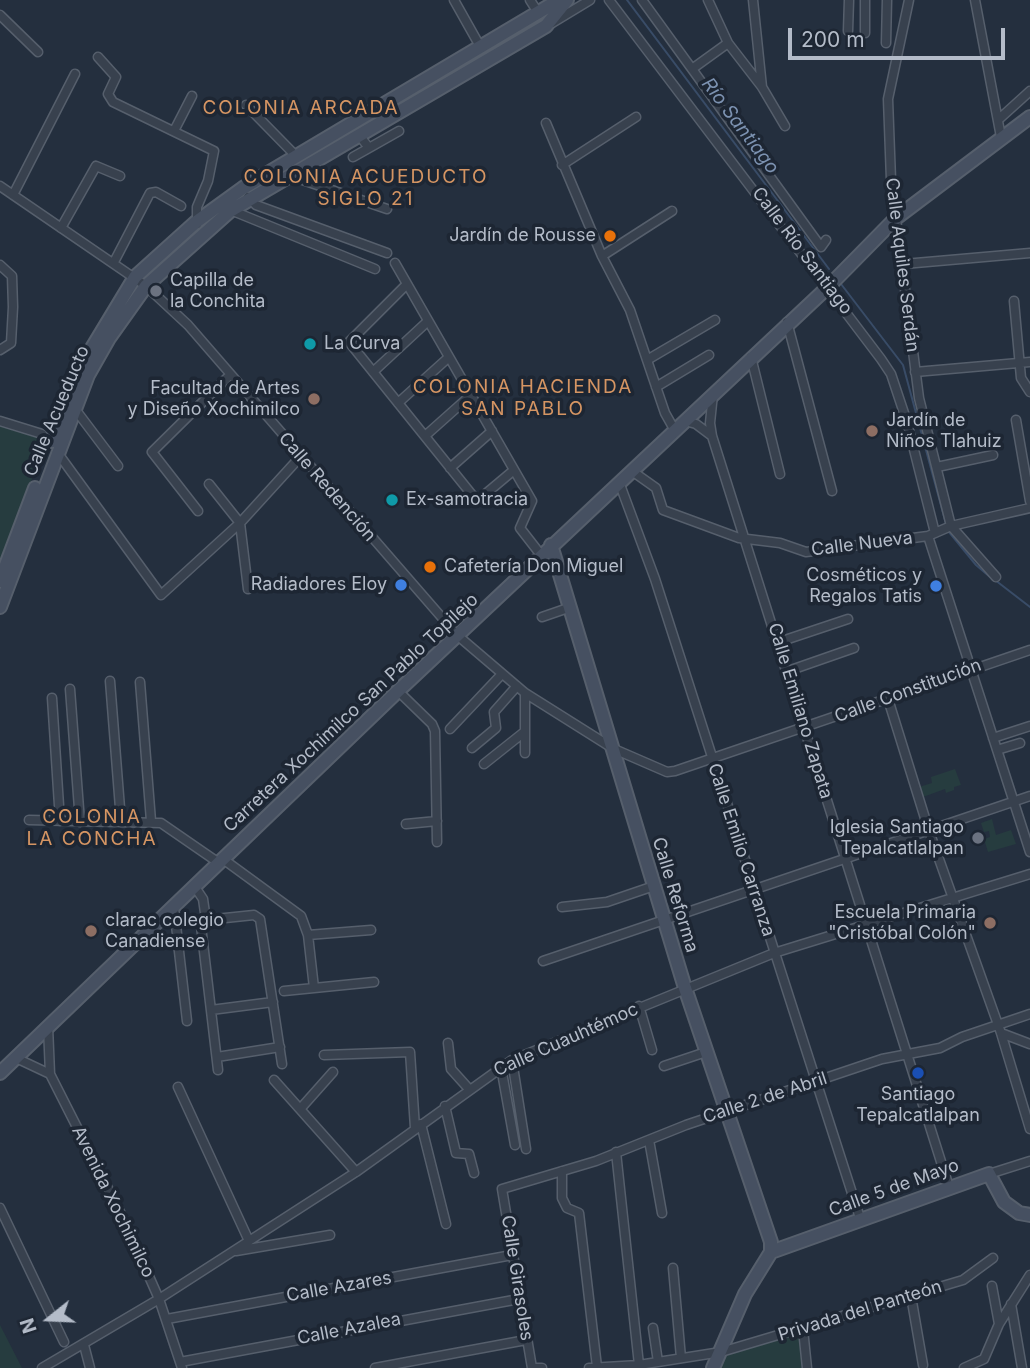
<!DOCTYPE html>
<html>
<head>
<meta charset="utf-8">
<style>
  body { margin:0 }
  #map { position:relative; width:1030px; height:1368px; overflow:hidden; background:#242f3e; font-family:Inter,sans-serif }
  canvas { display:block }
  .north { position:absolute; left:14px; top:1284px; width:70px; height:70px; -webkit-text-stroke:5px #1d2633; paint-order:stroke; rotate:252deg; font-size:19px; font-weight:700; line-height:28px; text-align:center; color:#b4bcc9 }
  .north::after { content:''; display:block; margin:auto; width:24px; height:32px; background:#b4bcc9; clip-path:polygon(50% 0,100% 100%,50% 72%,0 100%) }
  .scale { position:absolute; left:788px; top:28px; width:217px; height:32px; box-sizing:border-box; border:4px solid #b4bcc9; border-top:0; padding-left:9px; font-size:21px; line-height:24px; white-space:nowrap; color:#b4bcc9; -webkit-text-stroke:5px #1d2633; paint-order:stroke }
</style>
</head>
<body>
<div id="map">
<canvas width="1030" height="1368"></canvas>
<div class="north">N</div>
<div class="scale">200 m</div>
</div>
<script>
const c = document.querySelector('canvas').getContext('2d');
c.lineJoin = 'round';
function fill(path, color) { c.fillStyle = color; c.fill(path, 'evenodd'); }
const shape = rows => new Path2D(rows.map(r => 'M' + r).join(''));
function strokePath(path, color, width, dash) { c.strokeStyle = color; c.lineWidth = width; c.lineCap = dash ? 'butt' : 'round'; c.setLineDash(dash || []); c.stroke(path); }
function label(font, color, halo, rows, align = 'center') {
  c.font = font + ' Inter,sans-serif'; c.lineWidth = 7; c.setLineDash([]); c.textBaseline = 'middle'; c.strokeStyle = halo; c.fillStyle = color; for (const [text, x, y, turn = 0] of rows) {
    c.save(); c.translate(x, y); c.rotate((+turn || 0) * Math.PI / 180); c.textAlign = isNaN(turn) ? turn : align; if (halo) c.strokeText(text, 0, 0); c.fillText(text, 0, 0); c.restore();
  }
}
const green = shape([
  [0,425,46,441,0,565],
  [955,769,961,785,954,787,954,790,946,793,945,789,923,797,919,787,932,783,931,777],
  [992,819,996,835,1011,830,1016,844,988,852,984,839,990,837,989,831,984,832,981,823],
  [0,1325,22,1368,0,1368],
  [801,1333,804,1368,716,1368,726,1352]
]);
const stream = shape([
  [627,0,829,269],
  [841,284,903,365,946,524],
  [949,532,976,565,990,577],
  [995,580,1030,607]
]);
const street = shape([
  [454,0,481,48],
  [530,0,539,14],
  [609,0,881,359,891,374,907,422,935,533],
  [642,0,821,247,826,240],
  [708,0,728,43,762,87,785,126],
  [753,0,762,87],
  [975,0,1001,137],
  [0,15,38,52],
  [552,23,590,0],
  [848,31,849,0],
  [865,33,865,0],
  [886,43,887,0],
  [98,57,116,77,108,94,113,102,214,151,208,181,197,207,197,224],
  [692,69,728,43],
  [246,105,297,157],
  [998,120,1030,91],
  [546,123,602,256,630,310,665,413,674,429],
  [175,129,192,96],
  [369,148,399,131],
  [353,157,369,148,359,135],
  [562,165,636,117],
  [291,176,387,209],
  [0,186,146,286,188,325,457,635,525,693,614,749,667,772,675,771,1030,650],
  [13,195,75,74],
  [248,197,256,205,387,253],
  [228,209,375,269],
  [61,228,96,166,120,176],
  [602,256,672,211],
  [114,262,150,193,156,192,181,206],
  [395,263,532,501,520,528,541,555],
  [904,264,1030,253],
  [0,265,12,276,13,307,11,343,0,350],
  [407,284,349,342,477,501,514,470],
  [1014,301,1021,378,1030,392],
  [787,322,832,491],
  [751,357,780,474],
  [647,360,715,320],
  [373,372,428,321],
  [915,372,1030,362],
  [656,387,709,355],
  [713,394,710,423,712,436,949,1187],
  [398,403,449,357],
  [75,409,118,466],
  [1016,420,1030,501],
  [0,421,42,434],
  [685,421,696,424,712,436],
  [425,436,471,395],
  [57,452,161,595,240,523,301,456],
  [937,467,993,455],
  [450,468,492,431],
  [632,471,656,488,663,510,739,538,780,543,806,552,928,536,951,526,919,398,891,180,888,99,909,0],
  [619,482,655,579,860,1218],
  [209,484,240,523,248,589],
  [198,511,152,452,230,375],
  [928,536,1030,852],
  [996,577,951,526,1030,508],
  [542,617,571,607],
  [779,642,848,619],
  [788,671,854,648],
  [110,681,121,821],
  [140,682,151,821],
  [70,689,80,822],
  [398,691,432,724,435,731,437,842],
  [52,698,60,821],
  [888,699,929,831,1001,1033,1030,1129],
  [450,729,501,675],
  [993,738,1030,726],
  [472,748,496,728,494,712,517,686],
  [997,750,1020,743],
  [525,753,525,693],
  [484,764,523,733],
  [29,820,161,823,219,863],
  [406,824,437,821],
  [223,859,301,916,308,935,314,988],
  [195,887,203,899,206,920],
  [562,907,607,902,654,886],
  [174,908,187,1021],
  [308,935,371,930],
  [543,961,1030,796],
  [284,991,374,982],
  [639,1006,652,1050],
  [211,1010,273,1002],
  [48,1026,50,1074],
  [1001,1033,1030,1044],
  [448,1043,451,1069,469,1089],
  [324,1055,410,1052,415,1128],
  [217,1057,280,1047],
  [16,1058,50,1074,125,1222,159,1299,182,1368],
  [512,1060,526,1149],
  [664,1066,706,1052],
  [501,1067,515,1145],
  [218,1070,201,926,206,920,254,915,260,919,282,1064],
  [274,1080,356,1172],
  [178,1087,249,1241],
  [445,1106,456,1153,469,1154,474,1173],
  [301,1108,333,1072],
  [421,1124,446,1224],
  [649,1140,662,1213],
  [616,1152,639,1365],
  [562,1171,562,1198,567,1208,579,1213,597,1367],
  [989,1174,1030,1161],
  [0,1208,64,1342],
  [236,1251,330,1235],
  [673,1268,681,1358],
  [992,1286,999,1324],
  [911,1296,923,1365],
  [1011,1304,1022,1368],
  [167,1319,512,1255],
  [653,1328,658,1362],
  [803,1329,807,1368],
  [84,1345,90,1368],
  [180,1362,519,1299],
  [42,1368,159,1299,356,1172,512,1060,774,953,1030,874],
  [375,1368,526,1340],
  [532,1368,502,1189,596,1161,686,1125,882,1059,940,1048,962,1037,1030,1014],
  [532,1368,542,1368],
  [589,1368,639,1365,721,1352,963,1280,993,1258],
  [964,1368,984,1359,999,1324,1030,1275]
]);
const secondary = shape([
  [52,441,80,368,135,277,196,222,243,188,559,0],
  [551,545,685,988,771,1242,771,1252],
  [0,581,35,488],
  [0,607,88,375,109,338,146,286,230,211,546,26,567,0],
  [0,1073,398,691,829,286,896,218,1030,117],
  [771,1252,989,1174,1004,1202,1019,1213,1030,1215],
  [713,1368,745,1294,771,1252]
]);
const markers = [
  [610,236,7,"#e8710a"],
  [156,291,7,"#6b7280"],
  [310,344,7,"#0f9aa8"],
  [314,399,7,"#8d6e63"],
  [872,431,7,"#8d6e63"],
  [392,500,7,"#0f9aa8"],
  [430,567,7,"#e8710a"],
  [401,585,7,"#3f7fe0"],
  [936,586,7,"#3f7fe0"],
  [978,838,7,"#6b7280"],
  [990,923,7,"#8d6e63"],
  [91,931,7,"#8d6e63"],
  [918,1073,7,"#1a4fb4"]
];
const poiNames = [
  ["Jardín de Rousse",596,236],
  ["Capilla de",170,281,"left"],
  ["la Conchita",170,302,"left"],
  ["La Curva",324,344,"left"],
  ["Facultad de Artes",300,389],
  ["y Diseño Xochimilco",300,410],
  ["Jardín de",886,421,"left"],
  ["Niños Tlahuiz",886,442,"left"],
  ["Ex-samotracia",406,500,"left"],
  ["Cafetería Don Miguel",444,567,"left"],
  ["Cosméticos y",922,576],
  ["Regalos Tatis",922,597],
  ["Radiadores Eloy",387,585],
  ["Iglesia Santiago",964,828],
  ["Tepalcatlalpan",964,849],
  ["Escuela Primaria",976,913],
  ["\"Cristóbal Colón\"",976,934],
  ["clarac colegio",105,921,"left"],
  ["Canadiense",105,942,"left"],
  ["Santiago",918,1095,"center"],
  ["Tepalcatlalpan",918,1116,"center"]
];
const streetNames = [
  ["Calle Río Santiago",802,251,53],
  ["Calle Aquiles Serdán",902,265,83],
  ["Calle Acueducto",57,411,-67],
  ["Calle Redención",327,487,49],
  ["Calle Nueva",862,544,-7],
  ["Calle Constitución",908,691,-20],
  ["Calle Emiliano Zapata",800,711,73],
  ["Carretera Xochimilco San Pablo Topilejo",351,713,-43],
  ["Calle Emilio Carranza",741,850,72],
  ["Calle Reforma",675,895,73],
  ["Calle Cuauhtémoc",566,1040,-24],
  ["Calle 2 de Abril",765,1098,-18],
  ["Calle 5 de Mayo",894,1188,-20],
  ["Avenida Xochimilco",113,1202,64],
  ["Calle Girasoles",517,1278,81],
  ["Calle Azares",339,1287,-10],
  ["Privada del Panteón",860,1311,-17],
  ["Calle Azalea",349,1329,-11]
];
const neighbourhoodNames = [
  ["COLONIA ARCADA",301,108],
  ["COLONIA ACUEDUCTO",366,177],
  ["SIGLO 21",366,199],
  ["COLONIA HACIENDA",523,387],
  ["SAN PABLO",523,409],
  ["COLONIA",92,817],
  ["LA CONCHA",92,839]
];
const waterNames = [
  ["Río Santiago",740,126,53]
];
fill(green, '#263c3f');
strokePath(stream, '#394c67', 2);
strokePath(street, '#565f6c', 11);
strokePath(secondary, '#565f6c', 16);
strokePath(street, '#38414e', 8);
strokePath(secondary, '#465061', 12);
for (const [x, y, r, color] of markers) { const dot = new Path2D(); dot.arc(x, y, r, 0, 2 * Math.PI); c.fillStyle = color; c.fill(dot); strokePath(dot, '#1d2633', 2.5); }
label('18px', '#b4bcc9', '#1d2633', poiNames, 'right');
label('18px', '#b4bcc9', '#1d2633', streetNames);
c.letterSpacing = '2px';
label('19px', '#d59563', '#1d2633', neighbourhoodNames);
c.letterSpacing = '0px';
label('italic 19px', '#7c92b1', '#1d2633', waterNames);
</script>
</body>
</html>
